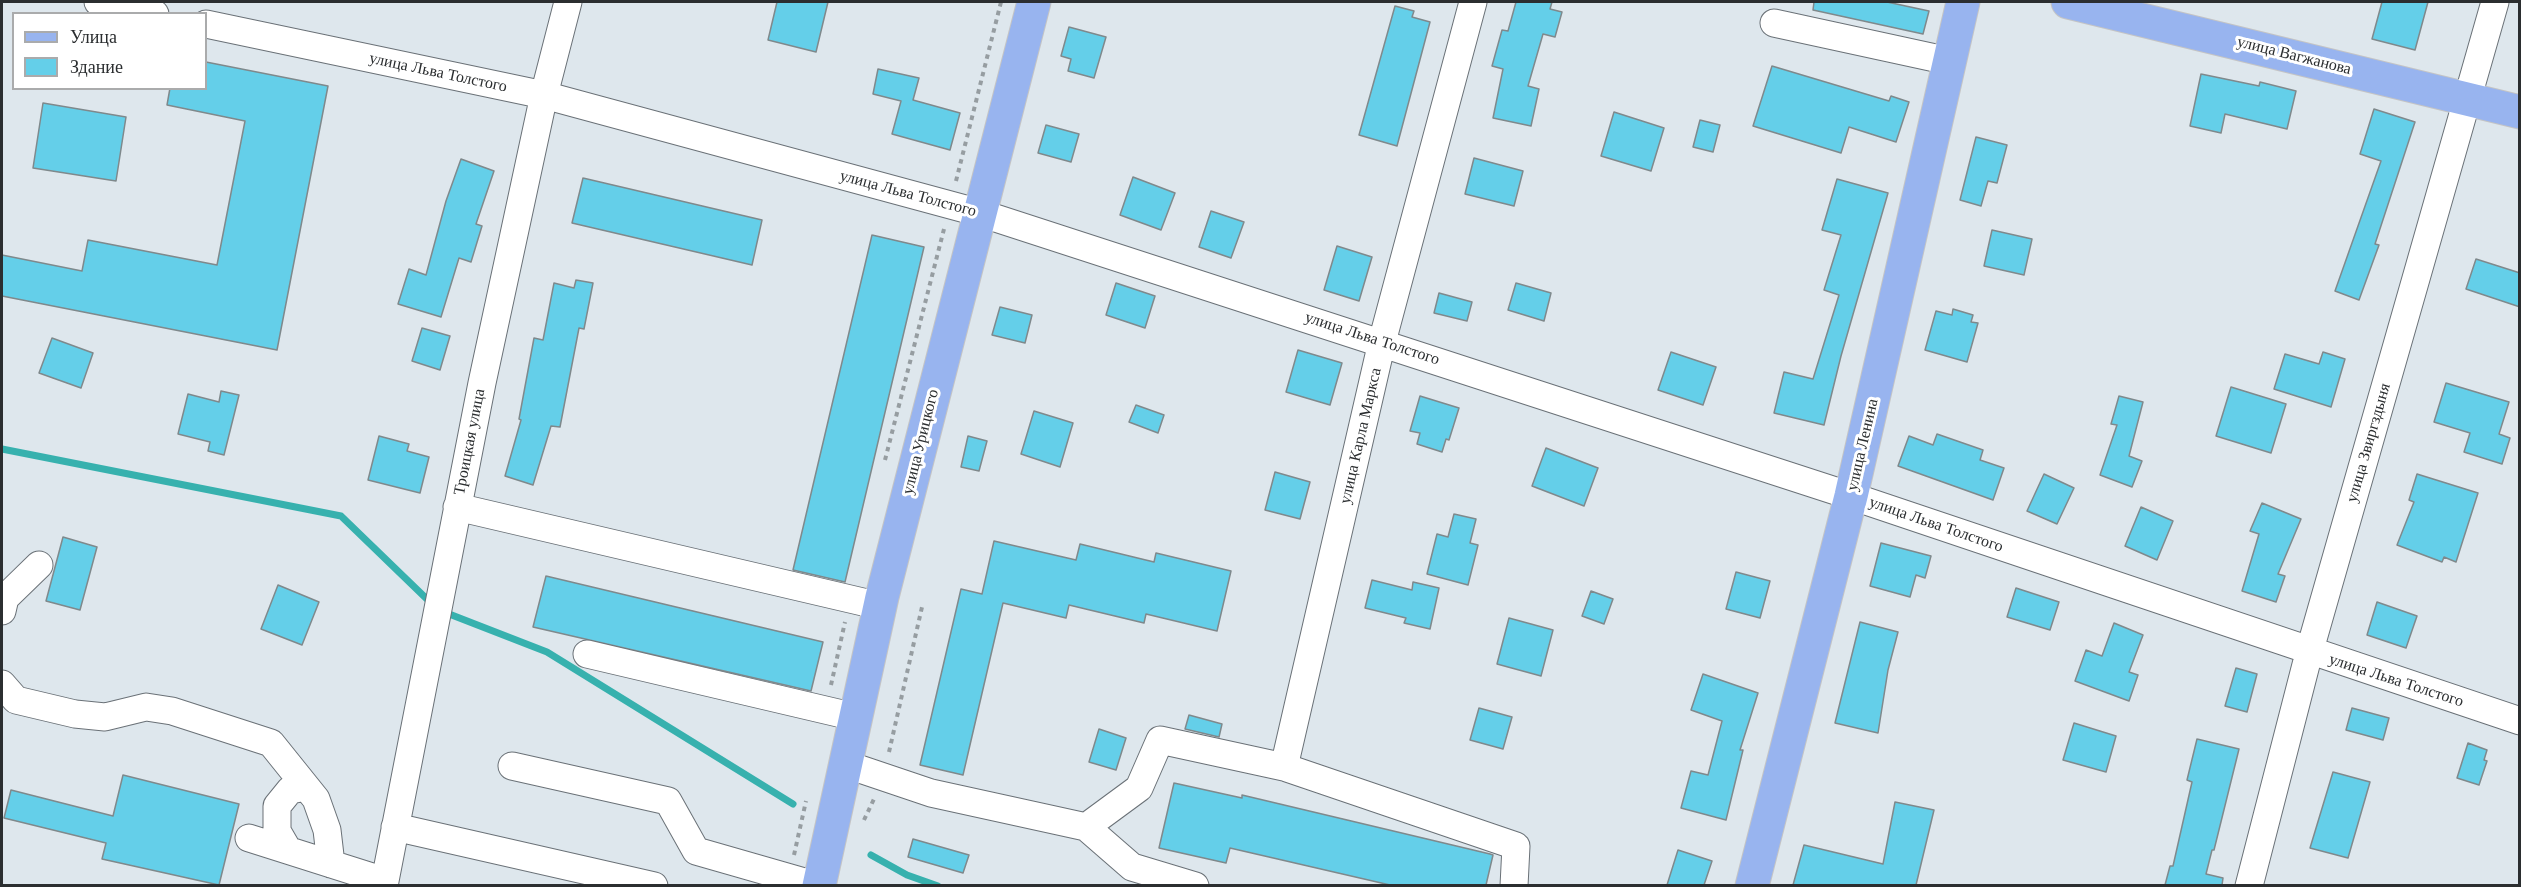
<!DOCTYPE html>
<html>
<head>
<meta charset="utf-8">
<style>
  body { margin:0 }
  #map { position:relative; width:2521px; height:887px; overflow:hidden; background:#dee7ed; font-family:"Times New Roman",serif }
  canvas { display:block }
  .frame { position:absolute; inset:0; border:3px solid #2b2e30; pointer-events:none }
  .legend { position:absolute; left:12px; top:12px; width:195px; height:78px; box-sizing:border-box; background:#fff; border:2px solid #aaabac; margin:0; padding:8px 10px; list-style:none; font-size:18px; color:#2b2e30 }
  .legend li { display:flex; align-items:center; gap:12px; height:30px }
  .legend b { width:30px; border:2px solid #aaabac }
</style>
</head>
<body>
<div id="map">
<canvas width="2521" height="887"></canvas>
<div class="frame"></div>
<ul class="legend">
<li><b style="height:8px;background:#98b4ef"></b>Улица</li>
<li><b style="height:16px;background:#64cfe9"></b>Здание</li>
</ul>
</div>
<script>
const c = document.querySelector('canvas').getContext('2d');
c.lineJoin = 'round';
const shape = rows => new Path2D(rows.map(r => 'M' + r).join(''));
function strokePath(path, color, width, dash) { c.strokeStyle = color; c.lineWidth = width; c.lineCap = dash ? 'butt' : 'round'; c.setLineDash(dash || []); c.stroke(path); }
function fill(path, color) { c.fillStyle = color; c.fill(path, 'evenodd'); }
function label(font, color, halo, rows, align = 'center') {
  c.font = font + ' "Times New Roman",serif'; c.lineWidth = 6; c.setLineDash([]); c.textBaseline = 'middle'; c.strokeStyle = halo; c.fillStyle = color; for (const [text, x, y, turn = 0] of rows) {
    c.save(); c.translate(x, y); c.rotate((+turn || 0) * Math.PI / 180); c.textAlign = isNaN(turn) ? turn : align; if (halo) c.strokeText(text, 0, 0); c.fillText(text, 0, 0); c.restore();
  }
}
const stream = shape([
  [2,449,341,516,432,604],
  [444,612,547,652,793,804],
  [871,855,907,875,938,886]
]);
const building = shape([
  [777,2,828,2,816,52,768,40,777,2],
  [1516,2,1552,2,1550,9,1562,12,1555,37,1543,34,1528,86,1539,89,1531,126,1493,118,1503,69,1492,66,1502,30,1508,31,1516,2],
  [1814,2,1887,2,1929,11,1923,34,1813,10,1814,2],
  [2382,2,2428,2,2415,50,2372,39,2382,2],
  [1395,6,1414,11,1412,17,1430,22,1397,146,1359,135,1395,6],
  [1069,27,1106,37,1094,78,1068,71,1071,59,1061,56,1069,27],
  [206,62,328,86,277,350,2,296,2,255,82,271,88,240,217,265,245,121,167,105,170,88,206,88,206,62],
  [1772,66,1889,101,1891,96,1909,102,1896,142,1849,127,1841,153,1753,126,1772,66],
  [878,69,919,78,913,100,960,113,950,150,892,134,901,101,873,94,878,69],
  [2201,74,2259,86,2260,82,2296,91,2287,129,2225,114,2221,133,2190,126,2201,74],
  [43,103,126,117,116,181,33,168,43,103],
  [2374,109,2415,122,2375,244,2379,245,2359,300,2335,291,2381,161,2360,154,2374,109],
  [1614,112,1664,128,1651,171,1601,156,1614,112],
  [1700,120,1720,125,1713,152,1693,147,1700,120],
  [1046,125,1079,134,1071,162,1038,153,1046,125],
  [1976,137,2007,145,1997,183,1988,181,1981,206,1960,200,1976,137],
  [1474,158,1523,171,1514,206,1465,194,1474,158],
  [461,159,494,171,476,224,482,226,471,262,459,258,441,317,398,304,409,269,426,275,446,201,461,159],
  [1133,177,1175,193,1161,230,1120,215,1133,177],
  [583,178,762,220,752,265,572,223,583,178],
  [1837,179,1888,193,1841,356,1824,425,1774,413,1784,372,1813,379,1839,295,1824,290,1841,235,1822,230,1837,179],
  [1211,211,1244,222,1231,258,1199,247,1211,211],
  [1992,230,2032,239,2024,275,1984,266,1992,230],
  [872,235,924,247,845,582,793,570,872,235],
  [1337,246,1372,257,1359,301,1324,290,1337,246],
  [2476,259,2520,273,2520,307,2466,289,2476,259],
  [576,280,593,283,584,329,579,328,560,427,551,426,533,485,505,476,521,420,519,419,534,338,543,340,554,283,574,288,576,280],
  [1116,283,1155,296,1145,328,1106,315,1116,283],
  [1516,283,1551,293,1544,321,1508,310,1516,283],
  [1439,293,1472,302,1467,321,1434,313,1439,293],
  [1000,307,1032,315,1025,343,992,335,1000,307],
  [1953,309,1973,315,1971,322,1978,323,1967,362,1925,350,1936,311,1952,315,1953,309],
  [422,328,450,336,440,370,412,361,422,328],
  [52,338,93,353,81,388,39,373,52,338],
  [1298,350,1342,363,1330,405,1286,392,1298,350],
  [1671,352,1716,367,1703,405,1658,390,1671,352],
  [2323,352,2345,359,2331,407,2274,389,2285,354,2319,364,2323,352],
  [2446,383,2509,402,2499,434,2510,438,2502,464,2464,452,2470,433,2434,422,2446,383],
  [2231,387,2286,404,2271,453,2216,436,2231,387],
  [221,391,239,395,224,455,208,451,210,442,178,434,188,394,219,402,221,391],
  [1420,396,1459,408,1449,440,1446,439,1442,452,1417,444,1420,433,1410,431,1420,396],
  [2119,396,2143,402,2129,456,2142,461,2132,487,2100,475,2117,425,2111,424,2119,396],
  [1136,405,1164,415,1158,433,1129,422,1136,405],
  [1034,411,1073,423,1060,467,1021,454,1034,411],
  [1937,434,1983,450,1980,460,2004,468,1993,500,1898,466,1909,436,1933,445,1937,434],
  [379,436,409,444,407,451,429,457,420,493,368,480,379,436],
  [968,436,987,441,979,471,961,467,968,436],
  [1546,448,1598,468,1584,506,1532,486,1546,448],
  [1275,472,1310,482,1300,519,1265,510,1275,472],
  [2044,474,2074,488,2057,524,2027,511,2044,474],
  [2417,474,2478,493,2456,562,2444,557,2442,562,2397,545,2414,502,2409,500,2417,474],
  [2262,503,2301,519,2278,574,2285,576,2276,602,2242,591,2259,534,2250,531,2262,503],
  [2141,507,2173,521,2157,560,2125,546,2141,507],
  [1454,514,1476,519,1470,543,1478,545,1468,585,1427,574,1437,534,1448,537,1454,514],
  [63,537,97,547,80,610,46,601,63,537],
  [994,541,1076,560,1080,544,1154,562,1156,553,1231,571,1217,631,1146,614,1144,623,1069,605,1066,618,1003,603,963,775,920,765,961,589,982,594,994,541],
  [1881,543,1931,556,1925,578,1916,575,1910,597,1870,586,1881,543],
  [1736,572,1770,581,1760,618,1726,609,1736,572],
  [546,576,823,642,811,691,533,627,546,576],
  [1372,580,1412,590,1413,582,1439,588,1430,629,1404,623,1406,618,1365,608,1372,580],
  [278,585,319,602,302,645,261,629,278,585],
  [2016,588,2059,602,2050,630,2007,617,2016,588],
  [1591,591,1613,599,1604,624,1582,616,1591,591],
  [2377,602,2417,616,2406,648,2367,635,2377,602],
  [1509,618,1553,630,1541,676,1497,664,1509,618],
  [1860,622,1898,632,1888,670,1878,733,1835,723,1860,622],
  [2114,623,2143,635,2129,672,2138,675,2129,701,2075,681,2086,650,2102,656,2114,623],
  [2236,668,2257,674,2247,712,2225,706,2236,668],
  [1703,674,1758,693,1740,750,1743,750,1726,820,1681,808,1691,771,1708,775,1722,721,1691,710,1703,674],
  [1479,708,1512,717,1503,749,1470,740,1479,708],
  [2352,708,2389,718,2383,740,2346,730,2352,708],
  [1189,715,1222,724,1219,737,1185,729,1189,715],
  [2074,723,2116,736,2106,772,2063,760,2074,723],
  [1099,729,1126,738,1116,770,1089,762,1099,729],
  [2197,739,2239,749,2214,850,2212,850,2206,874,2223,878,2222,885,2165,885,2170,866,2173,866,2192,782,2187,780,2197,739],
  [2468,743,2487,750,2484,760,2487,761,2479,785,2457,778,2468,743],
  [2333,772,2370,782,2348,858,2310,848,2333,772],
  [123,775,239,804,219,885,102,859,106,843,4,818,11,790,113,816,123,775],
  [1174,783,1242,798,1242,795,1490,854,1493,855,1486,885,1390,885,1230,848,1226,863,1159,848,1174,783],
  [1895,802,1934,810,1916,885,1793,885,1804,845,1883,864,1895,802],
  [913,839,969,855,963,873,908,857,913,839],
  [1678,850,1712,861,1704,885,1667,885,1678,850]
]);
const path = shape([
  [956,181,1001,2],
  [885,460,944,229],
  [831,685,845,622],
  [889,752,922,607],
  [864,820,874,799],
  [794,855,806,801]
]);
const minor = shape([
  [98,2,155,14],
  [1774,23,1949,61],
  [206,24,544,95,980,213,1851,496,2520,721],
  [457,507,880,606],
  [2,611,5,598,39,565],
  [587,654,855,717],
  [2,684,16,700,75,714,105,717,146,707,172,711,271,743,316,799,327,830,331,864],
  [845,764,931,793,1086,827,1132,867,1195,886],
  [512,766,668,801,696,851,818,886],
  [1284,767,1382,342,1473,2],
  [395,827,654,886],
  [1086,827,1139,788,1160,740,1284,767,1516,846,1514,886],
  [249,838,385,881],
  [288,850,277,831,277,806,290,790,306,787],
  [384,886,482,383,544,95,568,2],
  [2249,886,2309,653,2495,2]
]);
const major = shape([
  [2068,2,2520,112],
  [819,886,882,597,1034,2],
  [1752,886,1851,496,1963,2]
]);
const streetNames = [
  ["улица Вагжанова",2294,56,14],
  ["улица Льва Толстого",438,73,12],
  ["улица Льва Толстого",908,194,15],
  ["улица Льва Толстого",1372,339,18],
  ["улица Карла Маркса",1361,436,-77],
  ["Троицкая улица",470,442,-79],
  ["улица Урицкого",921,442,-76],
  ["улица Звиргздыня",2369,443,-74],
  ["улица Ленина",1863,445,-77],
  ["улица Льва Толстого",1936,525,19],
  ["улица Льва Толстого",2396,681,18]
];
strokePath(stream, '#37b1ae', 7);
fill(building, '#64cfe9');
strokePath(building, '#7f898c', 1.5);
strokePath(minor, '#6a7177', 29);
strokePath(major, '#c4c4c5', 35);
strokePath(path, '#969da1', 4, [4.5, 4.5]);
strokePath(minor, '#fff', 27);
strokePath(major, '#98b4ef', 33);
label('16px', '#2b2e30', '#fff', streetNames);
</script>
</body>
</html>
